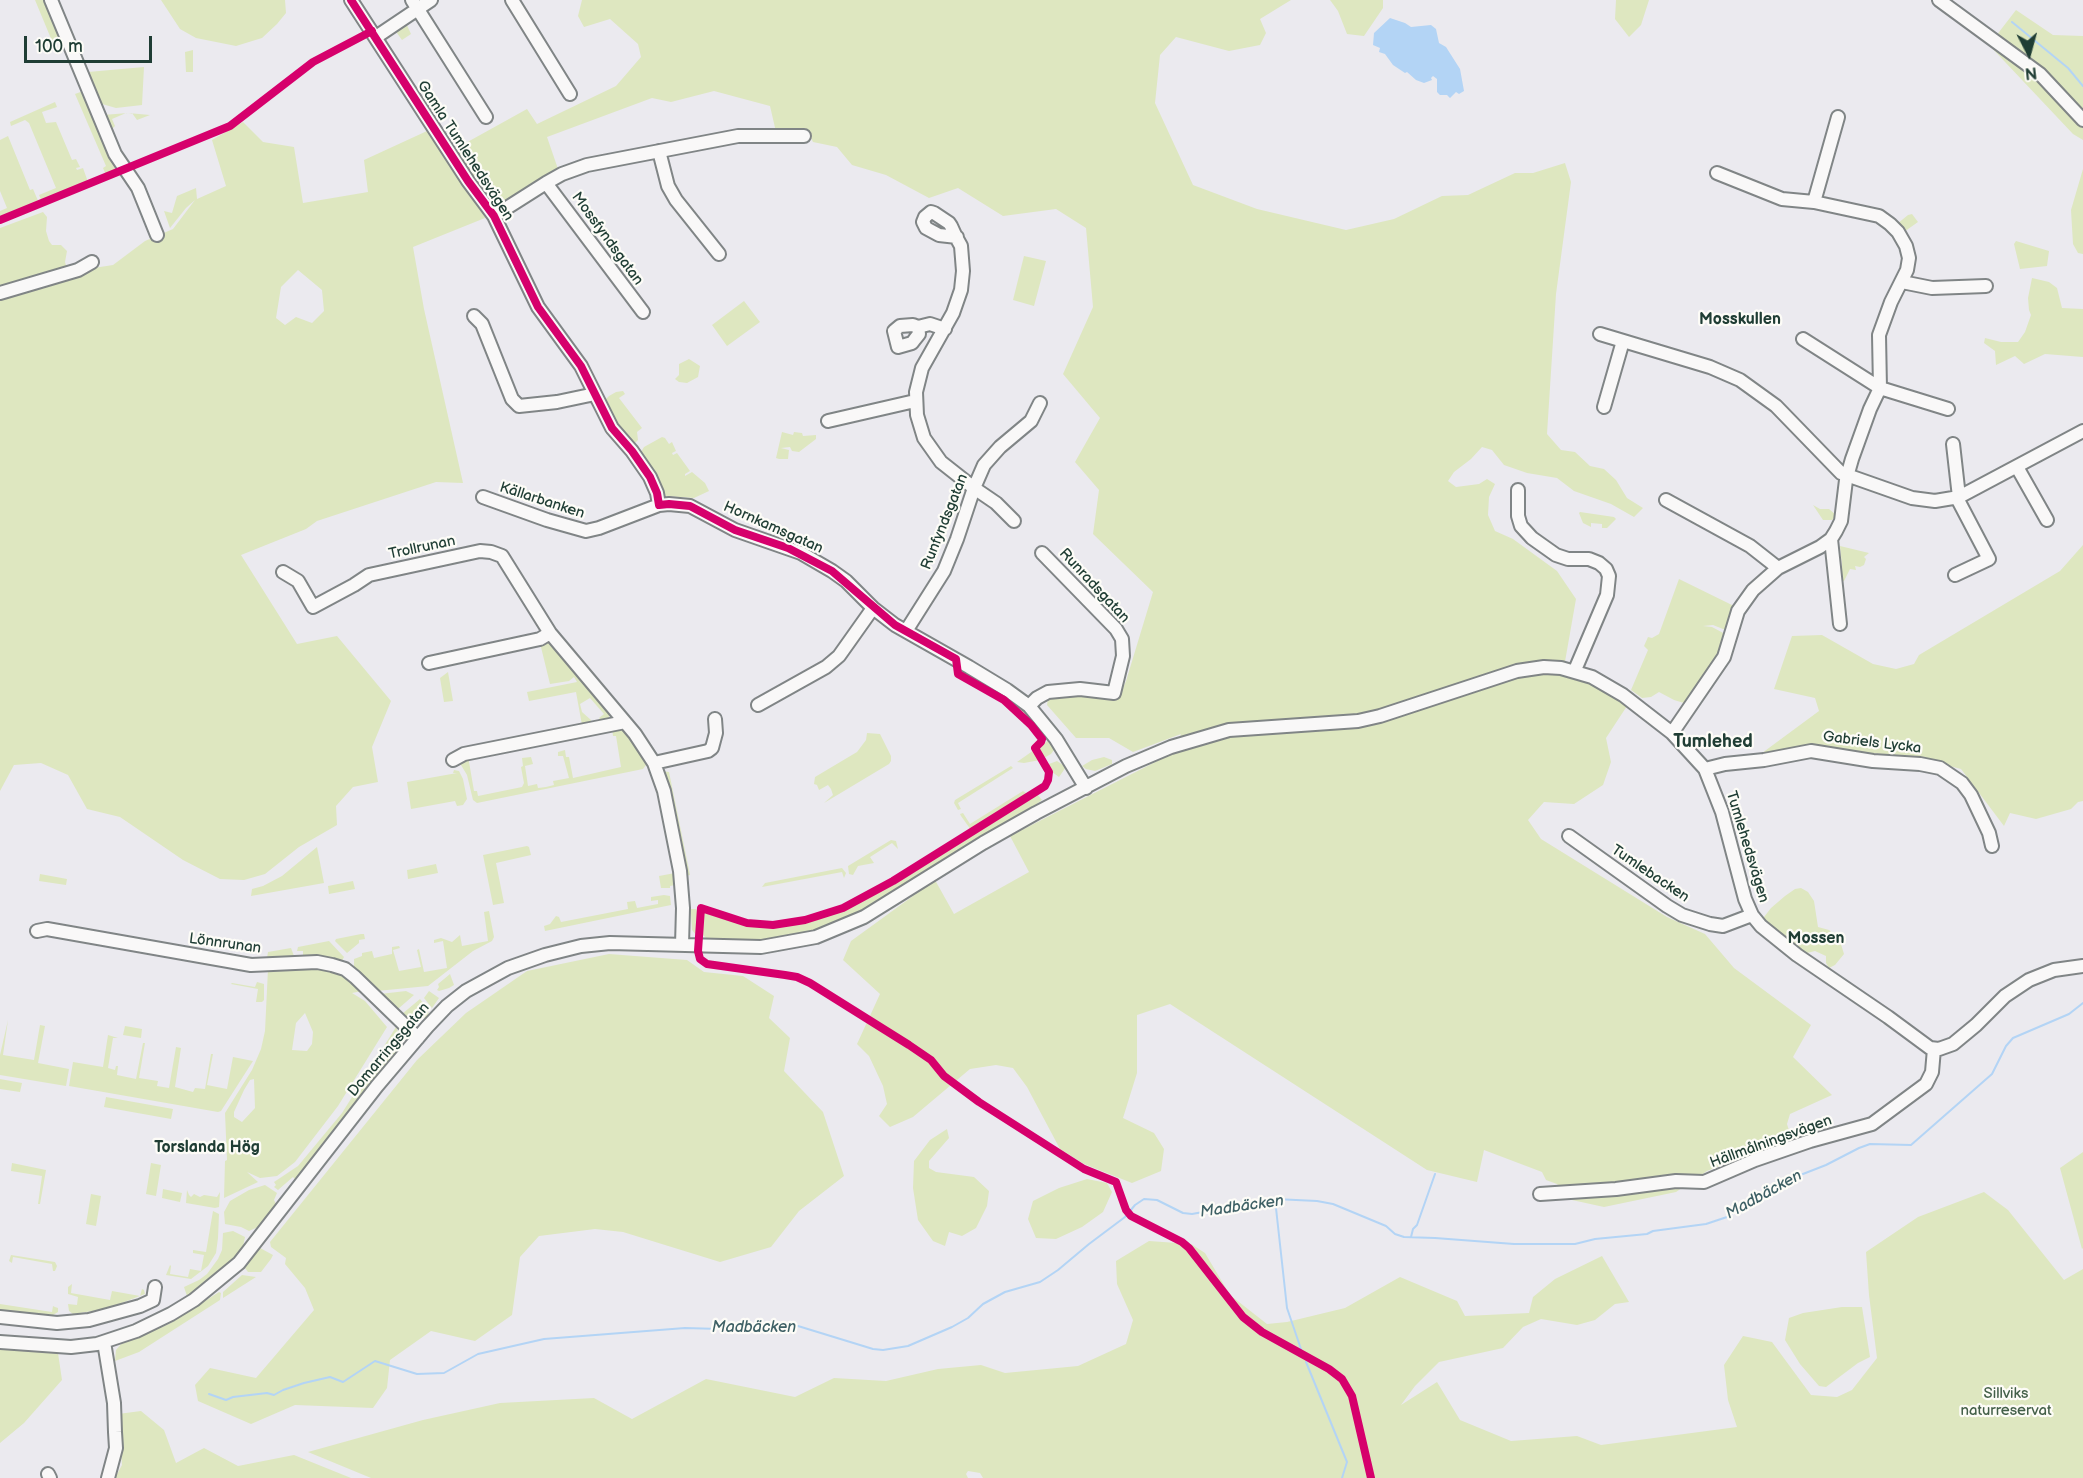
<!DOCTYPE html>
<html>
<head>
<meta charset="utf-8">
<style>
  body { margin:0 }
  #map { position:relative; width:2083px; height:1478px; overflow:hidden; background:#ebeaef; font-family:"Balsamiq Sans",sans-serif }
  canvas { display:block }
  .north { position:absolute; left:1999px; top:24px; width:60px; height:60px; -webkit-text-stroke:4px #fdfcf7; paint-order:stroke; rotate:174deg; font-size:16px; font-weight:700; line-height:24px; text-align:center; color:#1f3d34 }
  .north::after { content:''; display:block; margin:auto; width:21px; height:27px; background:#1f3d34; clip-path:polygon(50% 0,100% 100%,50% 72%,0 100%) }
  .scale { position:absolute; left:24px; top:36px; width:128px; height:27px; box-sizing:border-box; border:3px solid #1f3d34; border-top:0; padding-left:8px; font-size:18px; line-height:21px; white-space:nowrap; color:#1f3d34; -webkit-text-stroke:4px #fdfcf7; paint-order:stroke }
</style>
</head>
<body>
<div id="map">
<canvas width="2083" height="1478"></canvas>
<div class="north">N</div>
<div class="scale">100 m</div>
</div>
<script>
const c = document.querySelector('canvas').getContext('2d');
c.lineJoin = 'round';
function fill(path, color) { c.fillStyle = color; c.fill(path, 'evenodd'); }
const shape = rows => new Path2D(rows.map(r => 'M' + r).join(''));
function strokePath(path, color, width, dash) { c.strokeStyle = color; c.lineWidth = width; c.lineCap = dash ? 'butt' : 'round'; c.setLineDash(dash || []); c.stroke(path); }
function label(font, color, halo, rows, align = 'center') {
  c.font = font + ' "Balsamiq Sans",sans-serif'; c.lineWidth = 4.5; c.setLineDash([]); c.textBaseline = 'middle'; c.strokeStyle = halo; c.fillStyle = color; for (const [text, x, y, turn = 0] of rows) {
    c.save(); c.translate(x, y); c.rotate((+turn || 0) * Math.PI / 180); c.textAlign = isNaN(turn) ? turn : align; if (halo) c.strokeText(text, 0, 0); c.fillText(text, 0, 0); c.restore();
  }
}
const green = shape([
  [35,0,45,0,61,37,52,41],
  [161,0,285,0,286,13,277,24,262,38,236,46,196,38,180,29],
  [582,0,1291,0,1260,19,1266,33,1260,45,1229,51,1176,37,1160,55,1155,103,1193,185,1257,209,1346,230,1394,219,1442,196,1468,195,1515,173,1533,173,1565,163,1571,182,1556,294,1547,434,1561,450,1575,452,1590,466,1604,469,1616,480,1627,498,1643,508,1634,517,1611,504,1574,491,1557,478,1527,473,1504,465,1492,450,1482,447,1471,459,1454,472,1448,481,1456,487,1479,484,1487,479,1495,484,1489,497,1488,515,1495,531,1513,539,1557,571,1576,599,1563,673,1596,685,1627,706,1606,738,1611,762,1603,785,1574,804,1544,802,1528,820,1541,839,1667,917,1705,934,1734,968,1811,1025,1793,1057,1832,1095,1790,1114,1787,1124,1791,1137,1707,1171,1676,1192,1604,1207,1572,1200,1557,1184,1546,1180,1542,1172,1484,1150,1477,1182,1427,1170,1170,1004,1137,1015,1137,1073,1123,1118,1154,1133,1164,1149,1161,1171,1132,1183,1084,1164,1060,1149,1027,1087,1013,1068,996,1065,970,1069,913,1117,890,1127,879,1116,887,1104,883,1086,869,1056,857,1044,880,994,843,960,851,941,935,880,954,914,1029,872,1010,836,1171,754,1181,734,1133,752,1109,738,1076,738,1047,705,1048,699,1081,694,1119,697,1126,681,1153,592,1093,534,1099,490,1075,462,1100,418,1063,374,1093,307,1086,228,1056,209,1003,216,958,188,929,198,886,175,852,165,837,147,813,142,809,134,776,132,770,106,714,91,671,102,652,98,547,137,558,169,485,218,413,247,424,309,463,483,436,482,317,521,306,529,241,555,297,644,337,636,391,701,372,747,378,782,353,787,336,806,337,825,299,847,265,874,244,880,220,879,183,860,120,817,87,809,68,775,41,763,14,765,0,791,0,228,43,212,47,217,46,231,49,241,52,245,61,245,67,251,65,262,68,272,113,265,145,241,173,229,195,200,186,208,170,228,164,211,172,213,177,196,196,188,197,199,226,186,212,140,243,122,263,142,294,147,303,203,368,192,364,160,427,131,444,155,527,109,537,124,616,86,641,57,638,44,610,19,584,27,578,16],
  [298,270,322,290,324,311,312,323,296,317,285,325,276,318,281,287],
  [1330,0,1383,0,1383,8,1364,36,1347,34,1338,11],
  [1616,0,1649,0,1641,25,1629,37,1615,19],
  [2016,10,2053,35,2083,36,2083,140,2073,134,1989,45],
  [405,21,411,34,402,40,394,29],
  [193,50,193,72,186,72,185,52],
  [144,67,142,105,116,108,102,104,94,94,88,72],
  [83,91,116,171,106,175,103,168,106,166,75,94],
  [55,102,57,107,42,112,46,123,56,122,72,160,76,159,80,167,76,168,77,170,83,168,88,182,42,202,39,195,56,188,29,123,25,120,11,126,10,122],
  [126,113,112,119,115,126,111,130,103,115,128,113,150,115,137,120,132,113],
  [8,136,30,190,33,189,39,203,0,219,0,211,7,208,0,191,0,140],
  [2083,169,2083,254,2078,253,2073,244,2071,210],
  [1912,214,1918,222,1901,234,1897,224,1908,215],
  [2016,241,2049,251,2047,266,2020,269,2014,244],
  [1024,256,1046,261,1034,306,1013,300],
  [2032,278,2049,282,2057,288,2062,308,2083,309,2083,357,2045,354,2024,364,2015,356,1996,365,1995,351,1984,343,1985,338,2001,342,2018,342,2025,332,2031,315,2029,310,2028,298],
  [744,301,760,322,727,346,712,325],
  [689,359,700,366,698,377,687,383,679,382,675,379,679,375,679,364],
  [623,391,625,394,619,398,642,428,637,432,638,440,635,443,618,427,605,403,605,400,609,396,616,392],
  [782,432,793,435,794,432,802,433,803,436,816,435,816,439,799,452,792,451,790,447,781,448,789,450,788,459,779,459,776,458],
  [662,437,665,438,669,444,672,442,676,451,672,453,673,455,677,453,690,471,685,474,685,476,692,472,705,483,709,491,694,498,665,496,652,468,641,452,644,447],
  [1813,505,1820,509,1829,509,1835,514,1835,517,1832,520,1823,520],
  [1580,512,1614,517,1616,519,1607,528,1602,528,1602,524,1591,523,1591,527,1583,523,1579,513],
  [2083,545,2083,801,2078,802,2071,809,2036,819,2010,813,2004,826,1961,769,1911,756,1814,749,1758,756,1819,711,1815,698,1774,689,1792,636,1822,635,1873,664,1896,669,1914,664,1919,655,2060,571],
  [1840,546,1869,553,1864,557,1866,559,1864,565,1860,567,1855,566,1856,570,1850,569,1844,581,1842,581,1839,567,1842,566],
  [1679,579,1734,606,1728,631,1713,625,1703,626,1712,627,1727,635,1723,648,1690,701,1684,703,1674,700,1659,692,1651,697,1642,698,1631,690,1648,650,1644,646,1648,637,1652,638,1659,634],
  [549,642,610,714,608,719,601,721,599,718,604,714,590,698,580,704,582,712,591,720,590,723,582,725,576,692,529,701,527,692,577,682,574,677,569,681,550,684,540,643],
  [966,669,1004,693,1026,711,1050,737,1045,740,1014,707,963,674],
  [448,672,453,701,444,702,440,678],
  [621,727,646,761,646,765,643,769,477,803,473,800,467,775,461,765,461,762,468,756,474,791,477,791,478,796,522,787,524,783,521,767,523,766,522,758,531,757,533,764,525,766,528,786,537,784,538,788,546,787,554,785,553,781,569,778,563,756,558,756,558,752,565,750,566,757,569,757,573,778,621,767,616,736,613,736,612,728],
  [867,733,880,734,891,756,891,761,889,764,824,803,833,795,831,789,828,785,819,790,817,785,814,784,815,777,857,752,866,740],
  [1051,739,1054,750,1051,754,1042,759,1036,748],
  [1034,750,1040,760,1024,763,1017,762],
  [1104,757,1112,760,1112,764,1095,771,1086,769,1082,766,1092,760],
  [1057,761,1066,767,1059,777,1052,772,1049,767,1049,764],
  [1011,766,1013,768,958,803,961,809,958,810,954,803,955,800],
  [454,770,459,771,463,779,467,799,463,805,457,806,455,801,411,809,407,782,457,773,453,773],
  [662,771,669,772,690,875,685,876],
  [1023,791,1029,795,971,830,961,816,960,814,963,813,970,824],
  [1037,794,1042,800,1029,810,867,909,835,924,795,935,775,939,720,940,707,939,703,935,703,912,707,911,748,925,764,926,804,922,839,912,872,896],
  [891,840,896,841,898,849,892,843,870,857,874,863,858,866,853,875,849,874,848,866],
  [527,846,529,847,531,855,496,863,504,903,493,905,483,855],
  [317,847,324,883,251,896,252,889,263,886,282,876],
  [436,864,438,873,408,879,407,870],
  [842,868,846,873,844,878,842,872,762,887,765,883],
  [675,873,675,885,670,886,670,888,661,888,659,876],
  [40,874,67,879,66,885,39,881],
  [353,881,355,889,329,894,328,886],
  [1801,888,1808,892,1814,901,1818,927,1829,930,1839,938,1844,954,1835,965,1829,968,1826,963,1826,956,1815,951,1807,953,1778,938,1765,924,1764,917,1771,908,1785,896,1795,889],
  [664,895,670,896,671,905,545,931,544,926,550,924,556,916,559,917,561,922,628,909,627,902,635,901,637,908,658,904,658,900,651,901,651,897],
  [696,909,699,915,696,935,692,930,691,914,691,909],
  [489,911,494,937,492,941,473,951,428,986,377,991,354,967,354,959,362,956,362,953,372,951,374,958,392,954,392,947,399,946,400,948,393,950,399,971,421,967,417,950,419,949,424,972,447,968,443,941,434,943,434,940,441,938,452,942,460,935,462,946,488,941,484,912],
  [361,934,364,934,365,939,359,940,359,943,347,953,335,941,336,939],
  [329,941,344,957,342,961,305,955,303,955,303,951,297,951,298,947],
  [291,948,294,956,268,960,267,958,268,952],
  [609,954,687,960,704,972,743,976,774,996,769,1018,790,1038,784,1071,823,1112,844,1176,799,1211,771,1247,720,1262,623,1232,595,1229,539,1236,520,1257,512,1315,475,1341,431,1331,390,1360,387,1388,373,1408,295,1405,251,1424,198,1401,195,1385,210,1368,256,1378,314,1310,305,1288,285,1264,286,1258,271,1247,270,1242,417,1060,466,1013,527,971],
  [321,966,347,976,362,991,352,993,365,1001,387,1027,338,1106,295,1162,277,1176,260,1178,247,1172,258,1182,224,1198,225,1161,227,1160,225,1113,252,1070,261,1049,265,1031,268,969],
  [305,1013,313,1032,312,1044,307,1051,292,1050,296,1023],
  [254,1079,255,1108,242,1122,234,1117,234,1112,244,1090,250,1080],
  [450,974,454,985,449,988,439,991,437,990,439,987,438,984],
  [257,982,264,984,264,1000,262,1002,256,1002,258,989,231,984,232,983,255,987],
  [406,991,414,995,398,1009,380,994],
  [429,991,439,998,432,1008,424,998],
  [420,999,427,1008,429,1015,427,1017,416,1020,402,1014],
  [8,1020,3,1055,34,1060,40,1025,45,1026,38,1063,69,1069,66,1086,0,1075,0,1055],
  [125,1026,142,1029,141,1038,123,1035],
  [396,1027,402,1040,399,1053,314,1159,295,1179,293,1177,278,1190,274,1187,276,1185,274,1182,298,1166,342,1113],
  [108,1035,118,1038,113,1038,108,1068,115,1070,116,1066,118,1066,117,1075,136,1079,143,1043,145,1043,139,1078,158,1081,157,1086,169,1088,176,1047,181,1048,175,1087,193,1092,195,1088,205,1089,211,1054,213,1054,207,1085,227,1089,233,1057,253,1061,221,1111,218,1112,69,1086,73,1062,103,1067],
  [0,1079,22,1083,20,1092,0,1089],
  [106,1097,173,1109,171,1119,104,1107],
  [947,1129,949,1138,929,1161,929,1168,936,1172,974,1177,989,1191,987,1206,976,1228,962,1236,949,1232,945,1246,933,1241,918,1220,913,1188,914,1161,930,1140],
  [2083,1152,2083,1248,2082,1249,2060,1168],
  [12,1163,46,1170,40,1204,38,1204,42,1176,11,1171],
  [151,1163,161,1165,156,1196,146,1194],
  [1087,1179,1107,1183,1112,1192,1103,1212,1082,1227,1056,1239,1036,1238,1028,1219,1033,1201,1059,1188],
  [265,1185,277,1193,274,1200,276,1204,260,1226,249,1231,241,1227,225,1224,224,1212,230,1201,249,1190],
  [163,1189,182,1193,180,1202,162,1198],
  [187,1190,189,1195,191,1197,194,1194,200,1197,204,1195,217,1197,220,1192,219,1207,215,1208,186,1203],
  [1984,1192,2008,1210,2064,1280,2083,1269,2083,1478,983,1478,980,1473,968,1471,966,1474,968,1478,371,1478,308,1452,423,1420,500,1403,594,1398,632,1419,706,1379,795,1397,834,1378,886,1381,938,1369,981,1365,1005,1373,1078,1366,1126,1344,1133,1320,1117,1284,1116,1261,1149,1241,1191,1244,1205,1253,1230,1295,1267,1324,1287,1322,1345,1308,1400,1277,1457,1301,1465,1316,1529,1313,1533,1297,1555,1279,1602,1256,1629,1302,1615,1304,1595,1320,1577,1325,1541,1319,1523,1327,1503,1348,1439,1362,1415,1386,1401,1405,1437,1382,1460,1420,1511,1441,1577,1436,1601,1445,1737,1427,1728,1400,1724,1365,1743,1336,1772,1342,1811,1395,1837,1397,1852,1390,1877,1358,1869,1295,1866,1252,1918,1217],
  [91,1194,101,1196,96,1226,86,1224],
  [213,1211,219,1214,218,1238,216,1253,208,1266,191,1279,166,1275,170,1265,171,1266,170,1274,188,1277,190,1269,201,1271,204,1255,193,1253,193,1250,206,1252],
  [233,1231,245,1237,243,1247,240,1252,204,1285,187,1296,184,1287,199,1280,207,1274,218,1259,222,1250,223,1233],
  [260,1248,273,1255,271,1259,261,1272,248,1272,245,1268],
  [11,1255,55,1262,57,1266,55,1271,53,1271,52,1264,13,1257,12,1263,9,1261],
  [242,1275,256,1277,223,1298,223,1292],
  [72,1284,71,1293,110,1300,112,1291,140,1296,142,1289,144,1290,145,1294,106,1309,73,1314,69,1311,68,1304,77,1305,78,1297,68,1294,68,1287],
  [219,1292,221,1293,220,1300,139,1352,115,1361,116,1350,121,1344,169,1324],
  [0,1304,52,1312,53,1306,55,1307,58,1308,58,1312,53,1315,0,1312],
  [1842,1307,1862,1307,1870,1357,1858,1363,1826,1387,1819,1386,1800,1364,1785,1340,1789,1318,1803,1313],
  [0,1346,58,1353,62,1380,24,1423,0,1443],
  [141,1411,164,1430,176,1463,204,1448,238,1466,294,1455,351,1478,115,1478,122,1465,118,1414]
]);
const water = shape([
  [1390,18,1405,23,1411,27,1431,25,1436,29,1439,43,1446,47,1460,69,1464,91,1459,94,1456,92,1450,98,1447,95,1440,95,1437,92,1437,79,1433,76,1431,78,1432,80,1424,83,1416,80,1407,72,1405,73,1393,65,1385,54,1379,52,1380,48,1373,45,1374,33]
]);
const stream = shape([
  [2012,22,2068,68,2083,86],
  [1275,1199,1287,1308,1302,1352],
  [1411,1237,1413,1229,1417,1225,1435,1174],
  [1306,1362,1347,1462,1342,1478],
  [209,1394,226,1400,233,1397,267,1393,274,1395,283,1390,304,1383,330,1377,343,1382,375,1361,417,1374,444,1373,478,1354,544,1339,685,1328,754,1330,798,1326,873,1349,883,1350,908,1346,952,1327,968,1318,983,1304,1005,1292,1040,1282,1058,1270,1089,1244,1125,1217,1135,1205,1144,1199,1157,1200,1183,1213,1192,1214,1275,1199,1317,1201,1333,1204,1386,1226,1395,1234,1404,1237,1435,1238,1514,1244,1575,1244,1595,1239,1647,1234,1653,1231,1706,1224,1727,1217,1785,1181,1826,1165,1859,1148,1870,1144,1911,1145,1992,1074,2006,1046,2013,1038,2069,1014,2083,1003]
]);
const minor = shape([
  [51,0,115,154,138,188,157,235],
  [351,0,468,181,494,216,538,307,581,366,612,428,632,451,650,477,657,493,659,505],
  [412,0,486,117],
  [512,0,570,94],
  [1939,0,2040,74,2083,120],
  [376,37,431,0],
  [659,151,668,186,676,200,719,254],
  [546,183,643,312],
  [1814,202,1838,117],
  [494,216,546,183,562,174,587,165,738,136,804,136],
  [957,237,939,235,926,228,923,222,925,217,931,212,934,213,949,223,951,226,956,237,961,246,963,271,961,290,953,313,922,368,916,392,917,415,924,438,941,462,974,488,996,503,1014,521],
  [1902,282,1932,288,1986,286],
  [0,293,78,270,92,262],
  [474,316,482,324,512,399,519,406,557,402,595,394],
  [918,327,919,334,915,339,912,343,898,347,894,331,900,326,913,325,918,327,930,324,945,329],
  [1600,334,1710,367,1740,380,1776,406,1841,473,1912,498,1935,501,1959,497,2083,431],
  [1803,339,1880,388,1948,409],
  [1604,407,1623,341],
  [828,421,915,401],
  [1953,444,1959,497],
  [2017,467,2047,520],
  [1518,490,1518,516,1521,526,1532,538,1556,555,1568,559,1589,559,1599,563,1606,569,1609,576,1607,595,1575,670],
  [483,497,547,520,586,531,599,528,659,505,669,504,690,506,735,530,801,553,832,571,846,581,873,608,895,625,969,667,1007,690,1029,706,1056,739,1086,788],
  [1666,500,1750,546,1778,568],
  [1831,539,1840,624],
  [283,572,298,581,313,607,354,585,369,575,480,551,491,552,502,556,550,633,635,734,654,763,664,791,680,871,683,908,682,945],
  [1955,575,1989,559,1957,498],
  [906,631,944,571,957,539,974,488,984,465,1000,447,1031,421,1040,403],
  [429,663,540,639,550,633],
  [758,705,826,667,839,656,873,608],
  [1029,706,1037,698,1048,692,1080,689,1114,693,1123,656,1122,639,1116,629,1042,553],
  [1672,733,1724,657,1738,611,1753,590,1778,568,1820,547,1831,539,1836,531,1841,521,1846,480,1852,459,1870,409,1880,388,1879,335,1891,302,1907,270,1909,258,1906,246,1898,232,1890,224,1879,216,1814,202,1782,199,1717,173],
  [453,760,464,754,625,722],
  [654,763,708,751,712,748,716,733,715,719],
  [1705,769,1725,764,1764,760,1811,751,1873,761,1920,764,1940,768,1962,783,1971,795,1989,833,1992,846],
  [1569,836,1667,906,1682,915,1710,924,1723,926,1752,915],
  [37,931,47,929,251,965,317,962,332,965,345,969,355,977,418,1038],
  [1540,1194,1616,1189,1676,1181,1704,1182,1755,1160,1810,1141,1872,1124,1926,1084,1932,1072,1934,1049],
  [0,1317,57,1323,89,1320,140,1306,153,1300,155,1287],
  [0,1342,71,1347,97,1344,136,1331,171,1314,194,1300,239,1263,377,1086,427,1027,447,1006,466,991,508,968,545,955,581,946,610,943,761,947,816,937,864,917,983,843,1036,813,1126,766,1171,747,1229,730,1358,721,1380,716,1517,671,1544,667,1561,668,1592,677,1623,695,1672,733,1705,769,1722,812,1745,899,1752,915,1761,926,1797,955,1888,1017,1930,1048,1939,1049,1953,1044,1976,1025,2005,996,2029,980,2054,970,2083,966],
  [104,1342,114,1403,115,1432,116,1448,108,1478],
  [48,1474,50,1478]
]);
const cycleway = shape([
  [351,0,468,181,494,216,538,307,581,366,612,428,632,451,650,477,657,493,659,505,669,504,690,506,735,530,788,548,832,571,895,625,956,659,958,674,1004,700,1031,725,1042,739,1041,742,1035,748,1049,772,1048,780,1045,786,893,881,843,908,805,920,773,925,747,923,701,908,698,951,700,959,707,964,785,975,797,977,810,983,909,1045,931,1060,944,1076,979,1102,1084,1169,1116,1182,1126,1210,1131,1216,1182,1242,1189,1248,1243,1317,1262,1332,1329,1369,1342,1379,1352,1396,1371,1478],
  [0,220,230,126,313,62,372,31]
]);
const streetNames = [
  ["Gamla Tumlehedsvägen",465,151,57],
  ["Mossfyndsgatan",607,239,54],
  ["Källarbanken",542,501,18],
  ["Runfyndsgatan",945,522,-68],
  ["Hornkamsgatan",773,528,24],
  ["Trollrunan",422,548,-12],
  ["Runradsgatan",1094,586,47],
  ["Gabriels Lycka",1872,743,7],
  ["Tumlehedsvägen",1747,847,73],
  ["Tumlebacken",1650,874,34],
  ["Lönnrunan",225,944,8],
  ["Domarringsgatan",389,1050,-50],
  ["Hällmålningsvägen",1771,1142,-20]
];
const parkNames = [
  ["Sillviks",2006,1394],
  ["naturreservat",2006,1411]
];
const neighbourhoodNames = [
  ["Mosskullen",1740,320],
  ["Mossen",1816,939],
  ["Torslanda Hög",207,1148]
];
const waterNames = [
  ["Madbäcken",1764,1195,-29],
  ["Madbäcken",1242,1207,-8],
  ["Madbäcken",754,1328]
];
const quarterNames = [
  ["Tumlehed",1713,742]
];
fill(green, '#dee7c0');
fill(water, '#b3d4f5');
strokePath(stream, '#b3d4f5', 2);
strokePath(minor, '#808586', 16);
strokePath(minor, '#f9f8f8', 12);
strokePath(cycleway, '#d6006c', 8);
label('15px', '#1f3d34', '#fdfcf7', streetNames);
label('15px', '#435f48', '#fdfcf7', parkNames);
label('bold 16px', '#1f3d34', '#fdfcf7', neighbourhoodNames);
label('italic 16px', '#3e6065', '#fdfcf7', waterNames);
label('bold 18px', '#1f3d34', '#fdfcf7', quarterNames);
</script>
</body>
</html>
